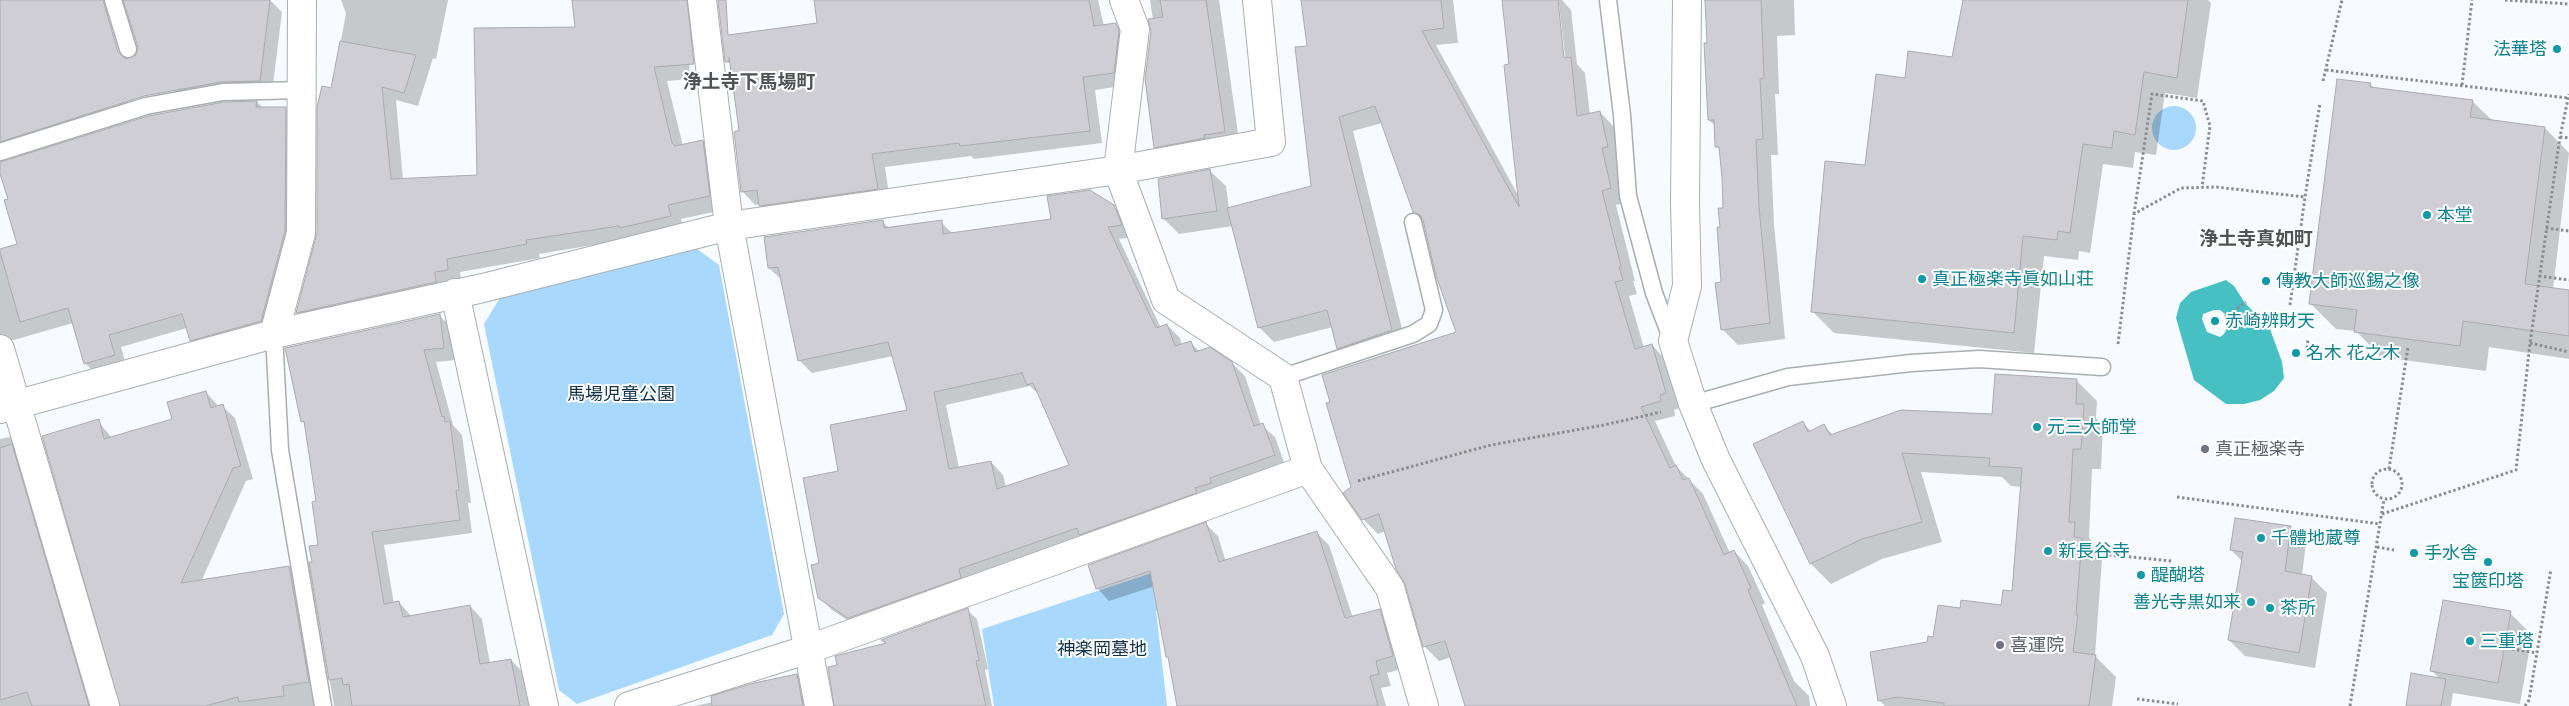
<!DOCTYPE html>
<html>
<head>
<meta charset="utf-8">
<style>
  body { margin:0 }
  canvas { display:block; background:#f7fbff }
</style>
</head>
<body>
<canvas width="2569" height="706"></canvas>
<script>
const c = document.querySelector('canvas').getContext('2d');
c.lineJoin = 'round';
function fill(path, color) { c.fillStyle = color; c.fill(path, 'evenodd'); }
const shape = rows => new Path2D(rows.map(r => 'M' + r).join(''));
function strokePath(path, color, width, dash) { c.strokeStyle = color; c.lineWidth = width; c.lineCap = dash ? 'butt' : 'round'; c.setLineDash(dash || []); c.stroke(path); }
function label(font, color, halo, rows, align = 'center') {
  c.font = font + ' Lato,"Noto Sans JP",sans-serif'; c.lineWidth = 4; c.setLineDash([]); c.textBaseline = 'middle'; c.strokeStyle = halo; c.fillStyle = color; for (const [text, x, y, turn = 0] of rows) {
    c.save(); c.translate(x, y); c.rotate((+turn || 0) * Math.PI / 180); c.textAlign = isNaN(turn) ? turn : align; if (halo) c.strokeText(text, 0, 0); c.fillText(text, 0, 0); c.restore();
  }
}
const green = shape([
  '2152 128a22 22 0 1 1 44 0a22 22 0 1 1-44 0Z',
  [697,249,719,265,784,614,772,635,577,704,559,690,484,324,500,298],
  [1155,572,1166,608,1156,611,1167,706,994,706,982,629]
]);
const water = shape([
  [2226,280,2234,286,2245,303,2270,329,2282,362,2284,378,2274,391,2260,400,2244,404,2226,404,2194,380,2176,318,2180,303,2191,292],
  [2214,310,2220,310,2225,314,2230,323,2224,334,2220,337,2207,332,2202,319,2203,314]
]);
const shadow = shape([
  [0,0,93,0,129,117,0,152],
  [147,0,270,0,282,12,272,93,186,103,173,90],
  [341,0,448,0,436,59,433,58,418,106,396,100,403,180,478,177,688,43,690,79,667,81,683,146,703,141,717,155,723,210,681,219,684,230,539,254,540,258,460,272,462,284,311,327,297,313,318,233,332,90,346,13],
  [815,0,1098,0,1104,26,1116,25,1129,38,1127,85,1095,90,1102,143,974,159,971,156,885,167,890,202,773,218,760,204,755,205,742,191,741,131,818,24],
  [1150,0,1219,0,1240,147,1171,163,1155,147,1153,20],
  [1302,0,1453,0,1458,43,1436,45,1519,197,1503,0,1562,0,1571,10,1577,64,1585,73,1590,115,1600,112,1614,127,1622,161,1616,163,1625,203,1616,205,1635,281,1633,281,1637,294,1629,296,1644,348,1652,345,1666,360,1679,408,1674,410,1675,416,1655,421,1676,466,1703,494,1730,553,1734,551,1748,566,1765,603,1762,605,1794,681,1809,696,1810,706,1467,706,1452,657,1439,661,1424,646,1406,583,1386,531,1378,534,1363,519,1353,488,1458,332,1425,222,1414,212,1382,123,1353,131,1406,345,1353,363,1338,348,1333,327,1274,342,1259,327,1233,226,1179,234,1163,218,1209,170,1226,186,1229,209,1313,187,1308,47],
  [1557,4,1559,4,1566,64,1563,64],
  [1706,0,1794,0,1795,35,1777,36,1779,94,1775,94,1778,155,1771,155,1774,224,1785,339,1738,345,1722,329,1721,228,1725,209,1721,151,1717,147,1716,127,1709,120],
  [1963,0,2208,0,2211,3,2197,98,2165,93,2156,155,2135,152,2133,168,2103,164,2090,253,2079,251,2078,260,2044,256,2034,353,1834,333,1813,312,1866,167,1906,79,1953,58],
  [2370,84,2374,88,2472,101,2493,121,2545,128,2569,153,2553,289,2569,291,2569,359,2489,347,2486,371,2381,357,2356,331,2336,329,2310,303],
  [257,102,263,108,285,109,298,121,298,244,274,333,204,353,191,340,187,328,121,347,127,368,98,376,85,363,73,323,0,344,0,251,18,245,0,163],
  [1113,206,1126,219,1133,237,1119,239,1161,328,1167,325,1180,338,1182,345,1191,343,1200,352,1232,363,1245,376,1261,425,1275,437,1286,468,862,630,832,610,819,597,821,564,839,472,909,410,893,356,812,373,799,360,783,281,769,268,882,221,890,229,941,222,953,234,1052,220],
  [1030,386,1040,396,1070,465,1006,487,1003,475,991,462,959,468,946,405],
  [439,315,452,328,456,360,436,362,453,425,462,435,471,503,468,503,472,533,384,545,394,604,399,602,412,617,470,606,482,619,490,664,511,660,524,673,530,706,334,706,310,564,313,563,319,546,318,502,306,425,302,421],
  [2077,381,2097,401,2096,418,2103,426,2101,469,2092,469,2089,538,2094,544,2094,552,2102,559,2095,656,2116,677,2112,706,1885,706,1879,700,1961,610,2002,607,2013,592,2022,487,2011,486,2002,477,1921,472,1942,542,1882,559,1831,584,1811,564,1755,445,1802,422,1812,432,1824,426,1833,435,1993,415],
  [206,392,219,407,222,406,235,418,253,479,246,481,201,582,289,567,302,580,323,706,121,706,98,421,112,438,173,420],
  [9,437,22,450,97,706,0,706,0,439],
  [1206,524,1218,536,1226,562,1317,533,1329,545,1353,618,1379,611,1392,623,1405,668,1387,673,1391,686,1381,688,1386,706,1178,706,1155,586,1109,601,1097,588],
  [2290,527,2306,543,2302,575,2311,577,2327,593,2315,668,2245,656,2229,640,2242,561,2231,550],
  [967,610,977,619,988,669,985,670,992,706,834,706,839,666,887,644,883,640],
  [2510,613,2532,635,2520,704,2453,693,2451,706,2408,706,2441,680,2432,671],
  [797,675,806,684,811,706,695,706,748,694]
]);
const building = shape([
  [0,0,103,0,118,52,126,59,136,55,138,47,123,0,270,0,260,81,221,82,144,96,0,142,0,0],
  [572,0,687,0,694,64,654,67,672,143,675,146,703,140,710,196,668,205,671,216,620,228,619,226,526,240,527,244,447,259,448,270,435,272,436,282,296,313,317,233,317,107,322,86,331,88,340,41,416,55,404,93,382,87,391,179,477,175,474,28,575,27,572,0],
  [718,0,726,0,728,35,817,23,814,0,1089,0,1094,26,1116,23,1119,31,1114,73,1083,77,1090,131,960,146,959,143,872,154,878,189,759,206,757,190,741,192,734,132,739,130,729,57,729,62,725,62,718,0],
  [1160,0,1206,0,1225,132,1204,135,1205,138,1154,148,1145,79,1151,31,1148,19,1163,17,1160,0],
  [1301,0,1441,0,1444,28,1422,31,1519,207,1504,65,1509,64,1502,0,1558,0,1564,58,1571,57,1577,116,1600,111,1608,147,1602,148,1611,188,1602,191,1621,266,1619,267,1623,280,1615,282,1635,349,1652,344,1666,393,1660,395,1661,401,1641,407,1670,468,1676,465,1683,480,1689,478,1724,555,1734,550,1751,588,1748,590,1797,706,1465,706,1445,641,1423,647,1405,584,1396,569,1379,514,1362,520,1343,493,1351,487,1326,403,1330,402,1322,375,1456,332,1436,276,1423,220,1420,215,1413,212,1375,106,1339,117,1392,330,1337,349,1327,310,1258,328,1227,208,1311,186,1295,47,1307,46,1301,0],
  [1705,0,1761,0,1764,78,1760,79,1763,139,1756,140,1759,207,1770,323,1721,330,1715,283,1721,282,1717,227,1720,227,1718,208,1723,208,1722,178,1719,147,1715,147,1714,120,1708,120,1704,43,1707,43,1705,0],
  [1963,0,2188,0,2177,78,2144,72,2135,135,2114,131,2112,148,2083,144,2070,233,2058,231,2057,240,2023,236,2014,333,1811,312,1825,161,1865,165,1876,74,1905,78,1908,51,1952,57,1963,0],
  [2337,79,2371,83,2370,87,2473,100,2470,117,2545,127,2525,284,2569,290,2569,336,2463,321,2460,346,2354,332,2357,310,2309,304,2337,79],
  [257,101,256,107,286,107,285,231,261,321,190,341,182,314,109,335,115,355,84,364,68,308,20,322,0,252,0,249,17,244,4,200,8,199,0,174,0,162,148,116,224,102,257,101],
  [1210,169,1217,211,1162,219,1158,179,1210,169],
  [1090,190,1114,205,1122,225,1108,227,1156,328,1167,324,1175,346,1191,341,1195,352,1210,347,1232,362,1254,426,1263,423,1275,455,1210,478,1211,483,1195,488,1197,493,1079,535,1077,528,959,569,961,578,848,618,818,598,811,565,819,563,803,478,838,471,830,425,907,410,888,342,798,361,778,267,768,268,764,237,883,220,884,228,942,220,943,234,1051,219,1047,196,1090,190],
  [1022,373,1027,385,1033,383,1069,465,997,489,991,461,949,469,934,392,1022,373],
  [440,314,444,348,424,350,442,417,444,416,445,422,450,421,459,490,456,491,460,520,372,532,384,604,399,601,403,617,470,605,480,664,511,659,520,706,352,706,349,684,343,685,342,678,329,680,309,562,312,562,309,546,318,545,312,502,316,501,304,421,301,422,285,348,440,314],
  [1995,374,2077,379,2076,404,2084,404,2081,449,2073,449,2069,522,2075,522,2074,537,2082,538,2076,615,2078,615,2073,652,2096,655,2089,706,1944,706,1944,703,1897,697,1878,701,1870,652,1927,642,1928,636,1933,637,1938,605,1960,608,1961,600,2001,605,2003,590,2012,591,2022,468,1989,466,1990,458,1902,453,1922,522,1862,539,1810,564,1753,444,1803,421,1808,432,1824,424,1830,435,1901,410,1992,414,1995,374],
  [206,391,211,408,223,404,241,466,233,468,181,583,289,566,309,682,283,686,284,696,239,702,238,697,205,706,120,706,42,436,99,419,104,439,172,419,167,402,206,391],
  [12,444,89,706,32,706,27,692,0,700,0,448,12,444],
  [2235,518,2291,526,2285,571,2312,576,2299,653,2228,640,2243,552,2230,550,2235,518],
  [1206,522,1219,562,1317,531,1345,618,1380,609,1393,656,1376,661,1379,674,1370,676,1378,706,1177,706,1168,657,1166,657,1150,571,1096,589,1088,565,1206,522],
  [2443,600,2511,611,2498,683,2430,671,2443,600],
  [968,608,979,660,976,661,986,706,834,706,828,667,837,665,835,656,886,643,881,640,968,608],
  [2411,673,2446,679,2441,706,2406,706,2411,673],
  [797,674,803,706,712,706,711,696,754,683,797,674]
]);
const path = shape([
  [2505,0,2569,4],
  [2326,70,2568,98],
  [2323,81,2342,0],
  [2462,85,2472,0],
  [2560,137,2569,138],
  [2134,214,2152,94,2203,101,2210,126,2202,187],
  [2546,228,2569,231],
  [2539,276,2569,280],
  [2290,305,2305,197],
  [2225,317,2246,302],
  [2530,343,2569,352],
  [2118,344,2134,214,2181,188,2216,187,2305,197,2320,103],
  [2307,348,2308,340],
  [2389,469,2408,347],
  '2372 484a15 15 0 1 1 30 0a15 15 0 1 1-30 0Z',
  [1358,481,1491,445,1604,425,1661,412],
  [2177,497,2380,524],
  [2382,514,2516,470,2530,343,2560,137,2569,94],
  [2377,547,2394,550],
  [2089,553,2172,561],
  [2512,649,2537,653],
  [2137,699,2178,704],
  [2350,706,2384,499],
  [2525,706,2529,700,2551,569]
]);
const service = shape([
  [113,0,128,49],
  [1608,0,1622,115,1628,196,1654,293,1672,340],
  [0,152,146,106,223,92,302,90],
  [274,334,280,450,323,706],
  [1283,377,1413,334,1429,324,1434,310,1413,222],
  [1693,404,1788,377,1911,363,1979,359,2102,367]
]);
const minor = shape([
  [702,0,729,226,819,706],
  [1124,0,1135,29,1118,170,1166,300,1283,377,1308,469,1390,588,1424,706],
  [1687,0,1685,202,1687,286,1673,341,1693,404,1716,460,1815,656,1832,706],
  [455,293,544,706],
  [274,334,301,233,302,0],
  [0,349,105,706],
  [0,409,274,334,483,288,729,226,1118,170,1271,142,1257,0],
  [629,706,809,649,1308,469]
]);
const markers = [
  [2557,49,5,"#0f9aa8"],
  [2427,215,5,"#0f9aa8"],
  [1922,279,5,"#0f9aa8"],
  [2266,281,5,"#0f9aa8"],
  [2215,321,5,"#0f9aa8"],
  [2296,353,5,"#0f9aa8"],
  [2037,427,5,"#0f9aa8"],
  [2205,449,5,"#6b7280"],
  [2261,538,5,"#0f9aa8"],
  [2048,551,5,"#0f9aa8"],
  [2414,553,5,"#0f9aa8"],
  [2488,562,5,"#0f9aa8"],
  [2141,575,5,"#0f9aa8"],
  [2251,602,5,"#0f9aa8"],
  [2270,608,5,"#0f9aa8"],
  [2470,641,5,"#0f9aa8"],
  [2000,645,5,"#6b7280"]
];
const cultureNames = [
  ["法華塔",2547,49,"right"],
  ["本堂",2437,215],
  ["真正極楽寺眞如山荘",1932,279],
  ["傳教大師巡錫之像",2276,281],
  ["赤崎辨財天",2225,321],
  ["名木 花之木",2306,353],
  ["元三大師堂",2047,427],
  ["千體地蔵尊",2271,538],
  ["新長谷寺",2058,551],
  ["手水舎",2424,553],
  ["醍醐塔",2151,575],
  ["宝篋印塔",2488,581,"center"],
  ["善光寺黒如来",2241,602,"right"],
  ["茶所",2280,608],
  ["三重塔",2480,641]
];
const parkNames = [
  ["馬場児童公園",621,394],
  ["神楽岡墓地",1102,649]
];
const worshipNames = [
  ["真正極楽寺",2215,449],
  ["喜運院",2010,645]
];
const neighbourhoodNames = [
  ["浄土寺下馬場町",749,82],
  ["浄土寺真如町",2256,239]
];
fill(green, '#a8d8fc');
fill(water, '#47c0c3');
fill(shadow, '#0003');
fill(building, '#ceced4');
strokePath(building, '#aaaab0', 1);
strokePath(service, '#a9aeb2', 19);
strokePath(minor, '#a9aeb2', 30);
strokePath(path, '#8a8d90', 3, [2.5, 2.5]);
strokePath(service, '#fff', 16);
strokePath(minor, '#fff', 28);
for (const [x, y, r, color] of markers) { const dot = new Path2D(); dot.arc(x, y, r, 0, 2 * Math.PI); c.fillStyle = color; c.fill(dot); strokePath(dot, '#fff', 2); }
label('18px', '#0d838f', '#fff', cultureNames, 'left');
label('18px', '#123349', '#fff', parkNames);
label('18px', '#5b616d', '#fff', worshipNames, 'left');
label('bold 19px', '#4f5357', '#fff', neighbourhoodNames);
</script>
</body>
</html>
